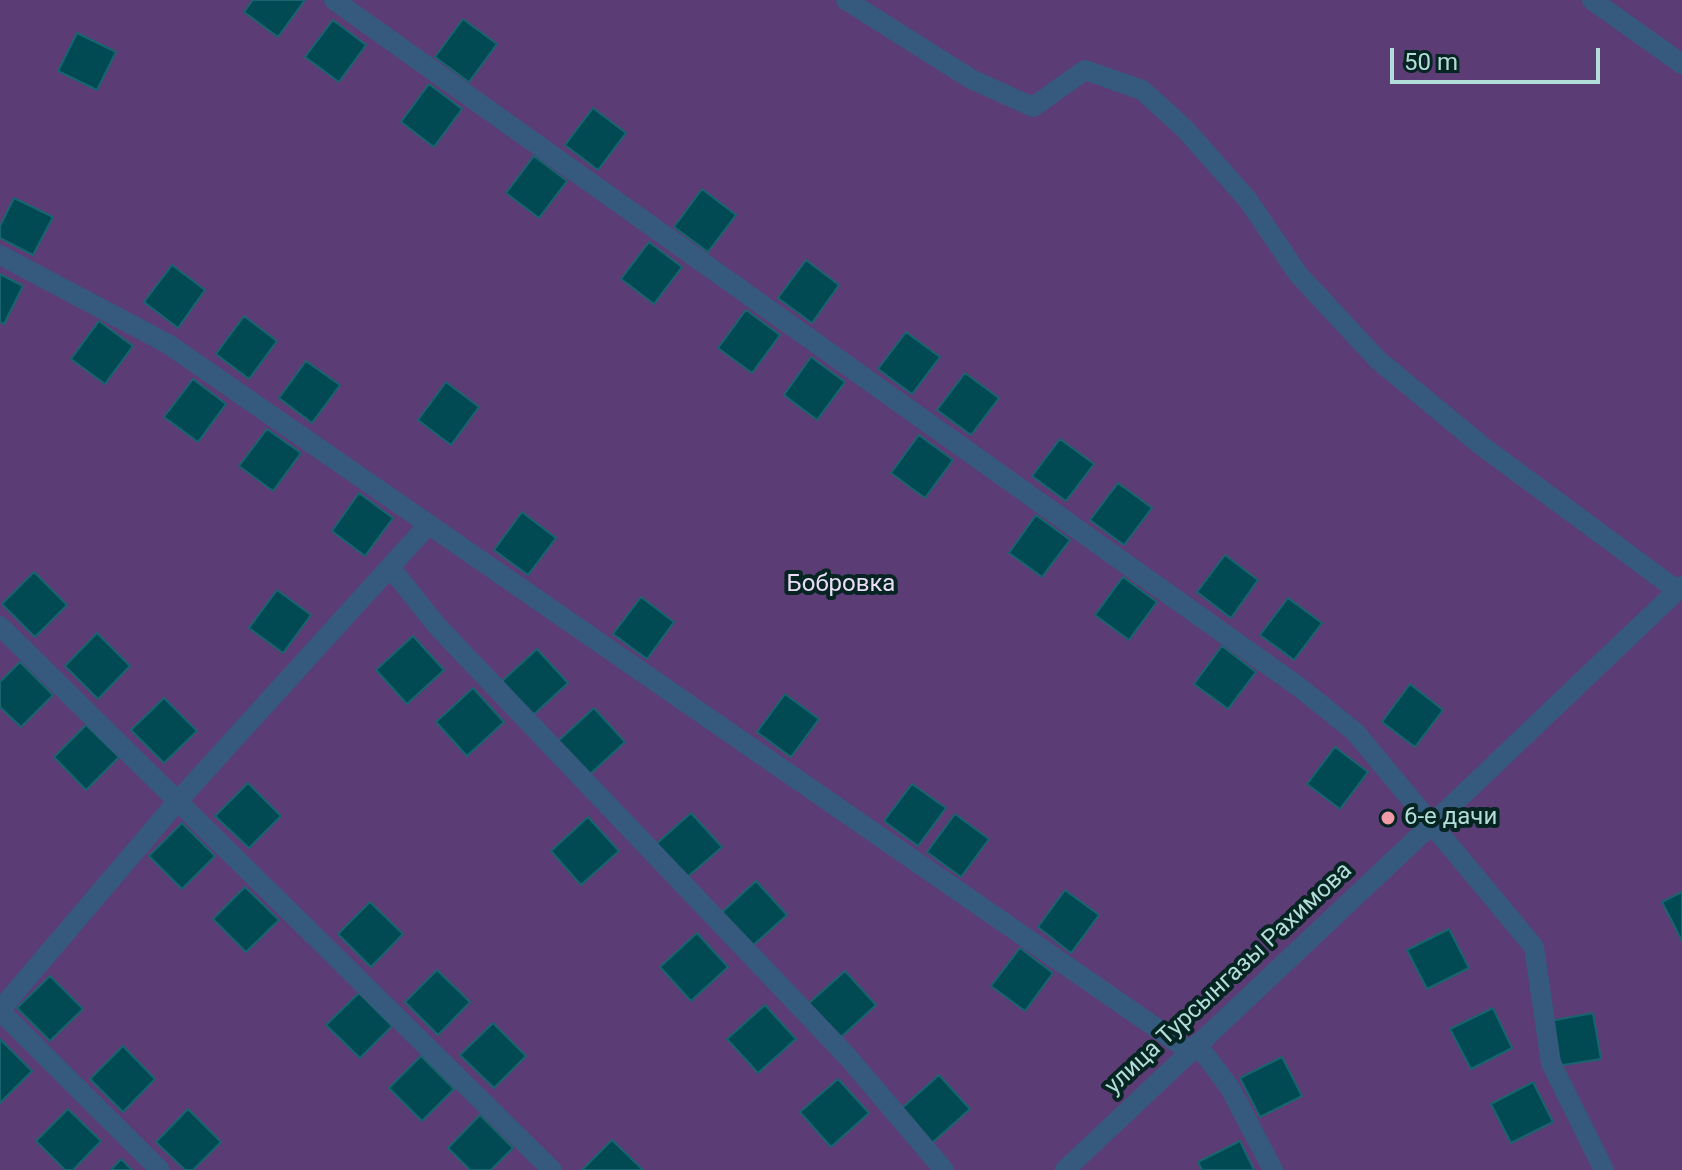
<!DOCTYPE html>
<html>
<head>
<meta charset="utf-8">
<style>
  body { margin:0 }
  #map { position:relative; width:1682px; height:1170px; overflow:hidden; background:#0f2e2b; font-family:Roboto,sans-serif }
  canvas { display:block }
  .scale { position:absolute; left:1390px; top:48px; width:210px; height:36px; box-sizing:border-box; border:4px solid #b2ddd9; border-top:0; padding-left:10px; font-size:24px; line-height:28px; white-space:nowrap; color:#b2ddd9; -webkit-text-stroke:6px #052422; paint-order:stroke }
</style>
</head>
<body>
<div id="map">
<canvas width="1682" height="1170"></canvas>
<div class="scale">50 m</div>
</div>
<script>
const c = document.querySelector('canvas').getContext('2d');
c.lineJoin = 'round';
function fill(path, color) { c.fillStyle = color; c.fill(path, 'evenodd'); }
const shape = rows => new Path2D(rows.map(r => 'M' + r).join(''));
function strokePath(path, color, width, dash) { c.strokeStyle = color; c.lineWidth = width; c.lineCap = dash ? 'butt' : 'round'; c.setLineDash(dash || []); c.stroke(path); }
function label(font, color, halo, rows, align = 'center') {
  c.font = font + ' Roboto,sans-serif'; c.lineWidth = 8; c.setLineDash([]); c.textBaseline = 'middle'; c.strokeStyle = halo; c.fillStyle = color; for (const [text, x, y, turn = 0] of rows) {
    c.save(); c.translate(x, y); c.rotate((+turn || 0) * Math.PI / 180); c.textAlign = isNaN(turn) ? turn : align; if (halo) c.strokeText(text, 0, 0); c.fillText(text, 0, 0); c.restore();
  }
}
const green = shape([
  [0,0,1682,0,1682,1170,0,1170]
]);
const building = shape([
  [253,0,305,0,278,37,244,12,253,0],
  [463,19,497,44,469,82,435,57,463,19],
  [333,20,366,45,339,82,305,57,333,20],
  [77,33,116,52,97,90,58,71,77,33],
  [429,84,462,109,434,147,401,122,429,84],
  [593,108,626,133,598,170,565,145,593,108],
  [534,156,567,181,539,218,506,193,534,156],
  [702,189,736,215,708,252,674,227,702,189],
  [14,198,53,217,33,255,0,238,0,226,14,198],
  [649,242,682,267,654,304,621,279,649,242],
  [806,260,839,285,812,323,778,298,806,260],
  [172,265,205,290,178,328,144,302,172,265],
  [0,274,23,286,4,324,0,322,0,274],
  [746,310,780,335,752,373,718,348,746,310],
  [244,316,277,341,249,379,216,354,244,316],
  [99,321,133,346,105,384,71,359,99,321],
  [906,332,940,357,912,394,878,369,906,332],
  [811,357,845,382,817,420,784,395,811,357],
  [306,361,340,385,312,423,279,398,306,361],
  [965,373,999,398,971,435,937,410,965,373],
  [193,379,226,404,198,442,164,417,193,379],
  [446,382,479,407,451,445,418,420,446,382],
  [267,429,301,453,273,491,239,466,267,429],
  [919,435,953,460,925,498,891,473,919,435],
  [1060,439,1094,464,1066,501,1032,476,1060,439],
  [1118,483,1152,508,1124,545,1090,520,1118,483],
  [359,493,393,518,365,556,332,531,359,493],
  [522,512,556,538,528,575,494,550,522,512],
  [1036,515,1070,540,1042,577,1009,553,1036,515],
  [1225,555,1258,580,1231,618,1197,592,1225,555],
  [34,572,67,605,35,637,2,604,34,572],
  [1123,577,1157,602,1129,640,1095,615,1123,577],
  [277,590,311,615,283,653,249,628,277,590],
  [641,597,674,622,647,659,613,634,641,597],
  [1288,598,1322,623,1294,660,1260,635,1288,598],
  [97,633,130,666,98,699,65,666,97,633],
  [413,636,444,670,407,704,376,670,413,636],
  [1222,646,1256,672,1228,709,1194,684,1222,646],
  [537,649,568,683,531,717,500,683,537,649],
  [20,662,53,695,21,727,0,707,0,682,20,662],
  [1410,684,1443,710,1415,747,1382,722,1410,684],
  [473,688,504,722,467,756,436,722,473,688],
  [785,694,819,719,791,757,757,732,785,694],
  [164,698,197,731,164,763,131,730,164,698],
  [594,708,625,742,588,776,557,742,594,708],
  [86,725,119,757,86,790,54,757,86,725],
  [1335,747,1368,772,1340,809,1307,784,1335,747],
  [248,783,281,816,249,848,215,816,248,783],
  [912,784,946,808,918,846,884,821,912,784],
  [691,813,722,847,684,880,654,846,691,813],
  [955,814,989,839,961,877,927,852,955,814],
  [588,817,619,851,581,885,551,851,588,817],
  [182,823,215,856,182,889,149,856,182,823],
  [756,881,787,915,749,949,719,915,756,881],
  [245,887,279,920,246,952,213,919,245,887],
  [1065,890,1099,915,1071,953,1038,927,1065,890],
  [1682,892,1682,941,1662,902,1682,892],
  [370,902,403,934,371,967,338,934,370,902],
  [1449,929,1469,968,1427,989,1407,950,1449,929],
  [697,933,728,967,691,1001,660,967,697,933],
  [1020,948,1053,973,1025,1011,991,986,1020,948],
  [437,970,470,1002,438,1035,405,1002,437,970],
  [845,971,876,1005,839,1039,808,1004,845,971],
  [50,976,83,1009,50,1041,17,1008,50,976],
  [359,993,392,1026,360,1058,326,1025,359,993],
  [765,1005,796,1039,758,1073,727,1039,765,1005],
  [1493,1008,1512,1048,1471,1069,1450,1029,1493,1008],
  [1593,1013,1601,1059,1557,1066,1550,1021,1593,1013],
  [493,1023,526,1056,494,1088,460,1055,493,1023],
  [0,1039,32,1071,0,1103,0,1039],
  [123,1046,155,1079,123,1112,90,1079,123,1046],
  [421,1056,454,1089,422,1121,389,1088,421,1056],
  [1282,1057,1302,1096,1260,1117,1240,1078,1282,1057],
  [939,1075,970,1109,932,1143,901,1109,939,1075],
  [838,1079,869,1113,831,1147,800,1112,838,1079],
  [1533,1082,1553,1122,1511,1143,1491,1104,1533,1082],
  [68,1109,101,1141,73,1170,65,1170,36,1141,68,1109],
  [188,1109,221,1142,193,1170,185,1170,156,1142,188,1109],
  [480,1115,513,1148,491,1170,470,1170,448,1148,480,1115],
  [612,1140,643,1170,582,1170,612,1140],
  [1240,1141,1254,1170,1202,1170,1198,1162,1240,1141],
  [121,1159,132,1170,111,1170,121,1159]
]);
const minor = shape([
  [334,0,1299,687,1355,732,1534,947,1551,1063,1604,1170],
  [846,0,971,79,1033,107,1085,70,1142,90,1185,129,1248,200,1298,274,1378,360,1482,446,1678,591],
  [1592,0,1682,64],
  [0,255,168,344,1191,1052],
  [390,567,438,627,847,1056,944,1170],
  [0,626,552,1170],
  [1430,826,1682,586],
  [0,1010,176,803,429,524],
  [0,1011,160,1170],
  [1197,1044,1230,1088,1273,1170]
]);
const tertiary = shape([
  [1065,1170,1430,826]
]);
const markers = [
  [1388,818,8,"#f39aa9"]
];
const parkNames = [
  ["Бобровка",841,585]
];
const poiNames = [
  ["6-е дачи",1404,818]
];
const streetNames = [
  ["улица Турсынгазы Рахимова",1229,979,-43]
];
fill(green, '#5c3c74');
fill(building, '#024a53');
strokePath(building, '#186570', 2);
strokePath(minor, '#365a7d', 20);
strokePath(tertiary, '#365a7d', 20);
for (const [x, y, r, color] of markers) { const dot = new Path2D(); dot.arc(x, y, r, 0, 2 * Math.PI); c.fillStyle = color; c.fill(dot); strokePath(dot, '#052422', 3); }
label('24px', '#ebddf7', '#052422', parkNames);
label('24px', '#b2ddd9', '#052422', poiNames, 'left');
label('24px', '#b2ddd9', '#052422', streetNames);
</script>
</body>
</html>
